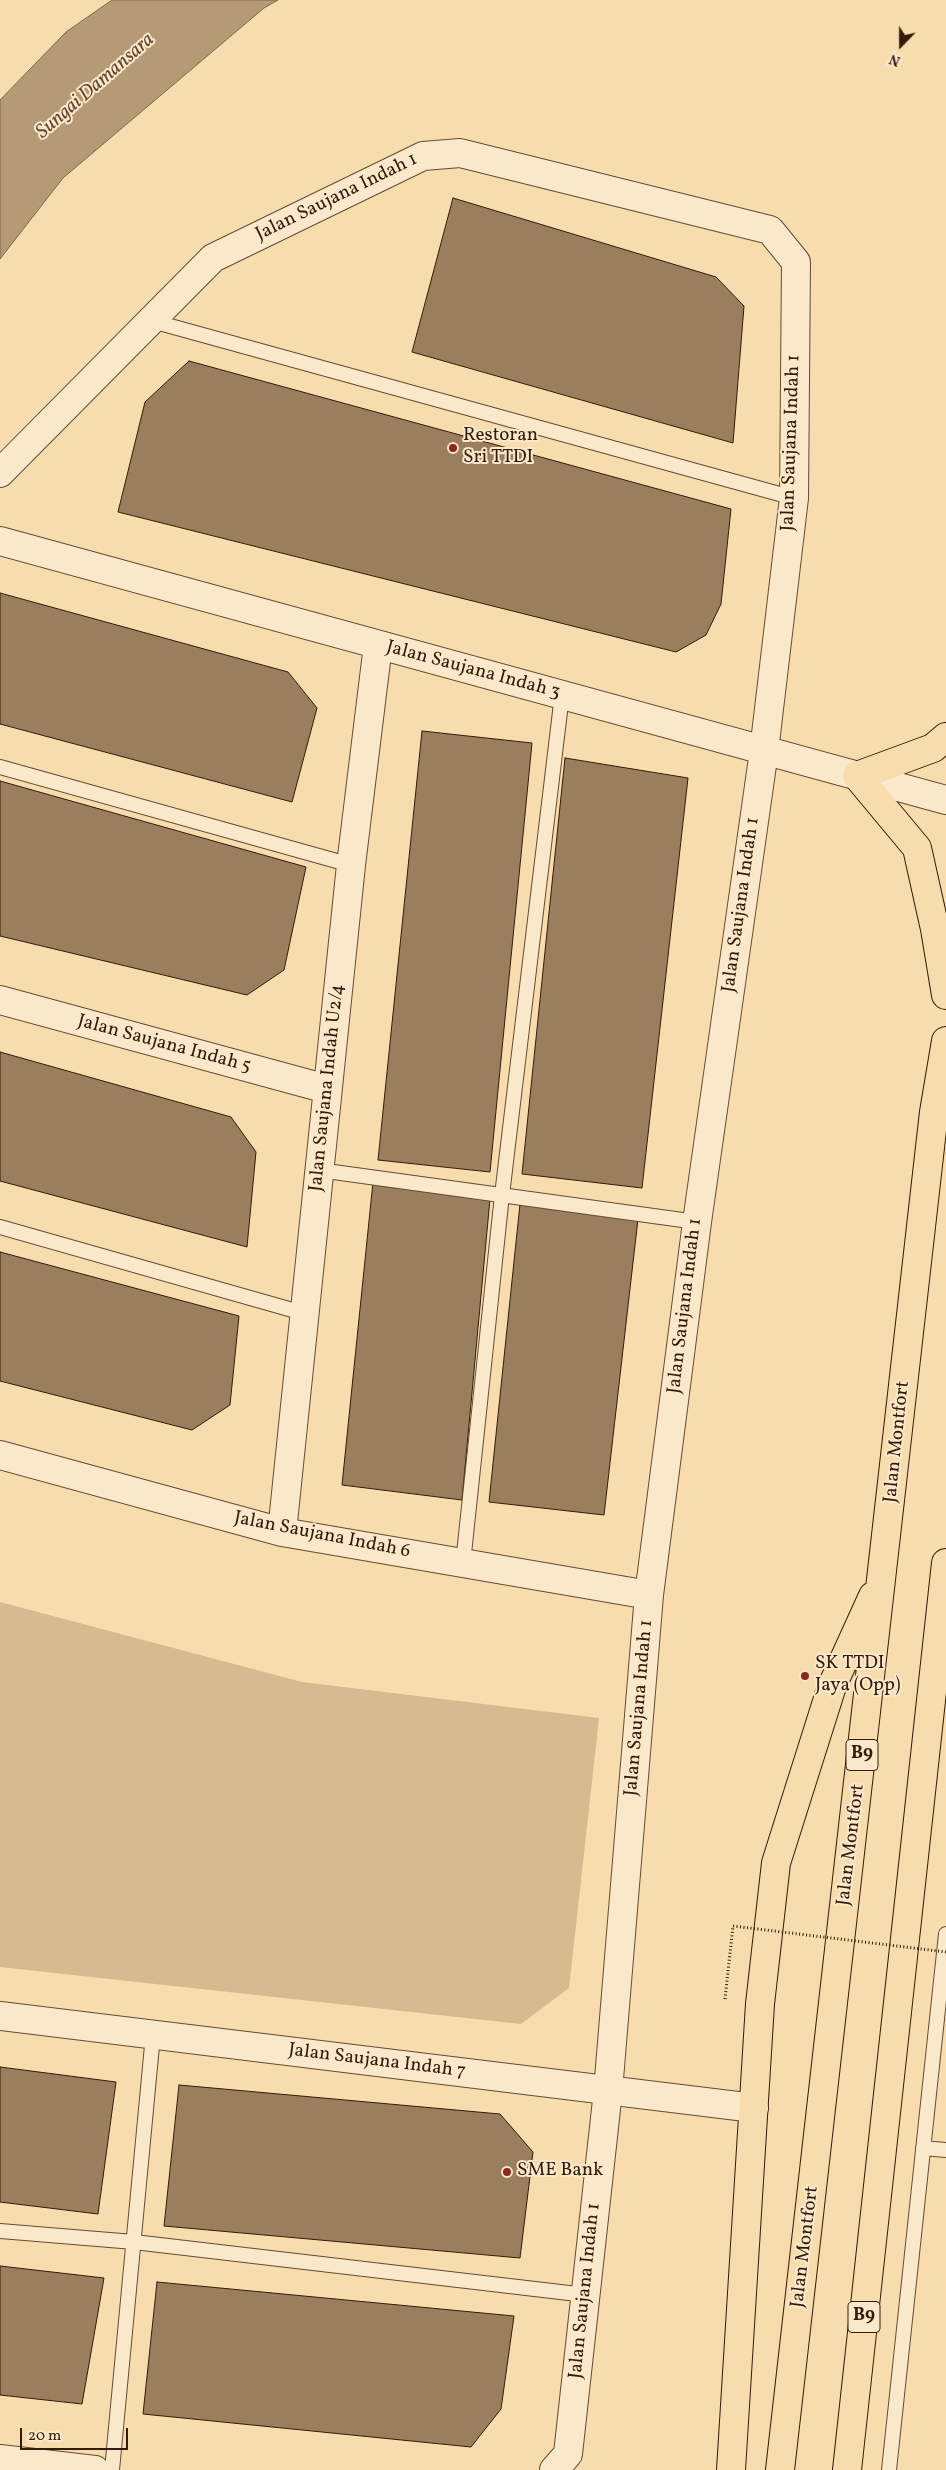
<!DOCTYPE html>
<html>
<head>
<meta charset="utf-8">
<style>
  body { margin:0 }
  #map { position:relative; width:946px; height:2470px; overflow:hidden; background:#f7dcad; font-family:Vollkorn,serif }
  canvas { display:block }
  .north { position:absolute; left:876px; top:20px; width:50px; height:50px; -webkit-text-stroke:4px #fae8ca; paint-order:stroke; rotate:202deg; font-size:14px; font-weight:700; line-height:20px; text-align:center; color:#341b09 }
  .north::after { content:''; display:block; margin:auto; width:18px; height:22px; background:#341b09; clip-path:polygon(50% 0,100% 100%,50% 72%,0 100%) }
  .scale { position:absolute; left:20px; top:2428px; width:108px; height:22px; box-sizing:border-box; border:2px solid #341b09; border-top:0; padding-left:6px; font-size:15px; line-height:18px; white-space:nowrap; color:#341b09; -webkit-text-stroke:4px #fae8ca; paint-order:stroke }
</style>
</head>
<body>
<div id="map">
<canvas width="946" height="2470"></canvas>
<div class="north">N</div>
<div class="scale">20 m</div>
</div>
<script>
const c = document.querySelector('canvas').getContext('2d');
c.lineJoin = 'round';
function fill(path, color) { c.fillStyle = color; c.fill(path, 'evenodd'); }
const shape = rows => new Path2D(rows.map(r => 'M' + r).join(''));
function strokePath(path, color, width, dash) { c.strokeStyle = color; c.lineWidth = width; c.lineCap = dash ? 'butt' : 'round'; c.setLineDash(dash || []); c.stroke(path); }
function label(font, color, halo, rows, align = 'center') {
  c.font = font + ' Vollkorn,serif'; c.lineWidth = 4; c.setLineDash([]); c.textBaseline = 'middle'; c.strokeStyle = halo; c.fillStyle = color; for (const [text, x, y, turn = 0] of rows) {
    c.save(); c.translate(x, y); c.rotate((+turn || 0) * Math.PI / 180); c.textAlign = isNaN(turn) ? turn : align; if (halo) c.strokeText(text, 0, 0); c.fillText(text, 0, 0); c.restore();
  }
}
const green = shape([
  [0,1602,302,1682,599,1718,569,1988,521,2024,0,1967]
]);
const water = shape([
  [112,0,278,0,264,8,63,178,0,259,0,100,66,32,112,0]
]);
const building = shape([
  [453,198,716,277,744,306,733,443,412,352,453,198],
  [189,361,731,509,721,604,706,635,676,652,118,512,145,402,189,361],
  [0,593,288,672,317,708,292,802,0,724,0,593],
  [422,731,532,743,490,1172,378,1160,422,731],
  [565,758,688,778,642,1188,522,1174,565,758],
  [0,781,306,867,284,970,247,995,0,936,0,781],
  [0,1052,231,1117,256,1152,247,1247,0,1181,0,1052],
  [373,1182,490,1199,462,1500,342,1485,373,1182],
  [520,1204,638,1219,604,1515,489,1502,520,1204],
  [0,1252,239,1316,230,1405,192,1430,0,1381,0,1252],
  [0,2067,116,2082,98,2214,0,2202,0,2067],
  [179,2085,500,2114,533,2152,520,2258,164,2226,179,2085],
  [0,2266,104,2278,82,2404,0,2395,0,2266],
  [157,2282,514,2316,501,2409,471,2447,143,2414,157,2282]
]);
const service = shape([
  [152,321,794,498],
  [0,767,351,865],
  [319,1170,697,1222],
  [0,1227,303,1313],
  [463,1563,502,1195,562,695],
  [923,2148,946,2150],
  [0,2231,134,2242,586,2295],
  [112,2470,153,2035],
  [889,2470,946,1934]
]);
const minor = shape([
  [0,473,213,258,423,156,460,153,770,230,796,262,794,498,764,751,697,1222,649,1595,608,2091,568,2454,554,2470],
  [0,541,946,800],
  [0,1000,327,1089],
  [0,1455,282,1532,649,1595],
  [282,1532,351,865,378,645],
  [0,2016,754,2108],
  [0,2459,95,2470]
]);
const primary = shape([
  [946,737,933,748,857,776,917,848,935,929,946,995],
  [731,2470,760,2004,776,1863,832,1686,873,1596],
  [780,2470,934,1112,946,1041],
  [847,2470,946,1563]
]);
const pathBridge = shape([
  [725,1999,733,1926,946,1952]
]);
const markers = [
  [453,448,5,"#8f2418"],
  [805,1676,5,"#8f2418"],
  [507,2172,5,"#8f2418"]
];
const shields = [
  [862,1755,32],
  [864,2317,32]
];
const shieldNames = [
  ["B9",862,1755],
  ["B9",864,2317]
];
const streetNames = [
  ["Jalan Saujana Indah 1",337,198,-26],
  ["Jalan Saujana Indah 1",792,443,-88],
  ["Jalan Saujana Indah 3",473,671,15],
  ["Jalan Saujana Indah 1",742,905,-82],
  ["Jalan Saujana Indah 5",164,1045,15],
  ["Jalan Saujana Indah U2/4",328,1088,-84],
  ["Jalan Saujana Indah 1",686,1306,-83],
  ["Jalan Montfort",898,1442,-84],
  ["Jalan Saujana Indah 6",322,1536,11],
  ["Jalan Saujana Indah 1",640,1708,-85],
  ["Jalan Montfort",852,1845,-83],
  ["Jalan Saujana Indah 7",377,2062,7],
  ["Jalan Montfort",806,2247,-83],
  ["Jalan Saujana Indah 1",586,2291,-84]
];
const poiNames = [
  ["Restoran",463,437],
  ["Sri TTDI",463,459],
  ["SK TTDI",815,1665],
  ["Jaya (Opp)",815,1687],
  ["SME Bank",517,2172]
];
const waterNames = [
  ["Sungai Damansara",96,87,-41]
];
fill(green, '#d6bb91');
fill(water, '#b59a75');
strokePath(water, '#81674a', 1);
fill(building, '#997f5e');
strokePath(building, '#341b09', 1);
strokePath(service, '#654b32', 16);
strokePath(minor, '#654b32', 30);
strokePath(primary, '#341b09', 30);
strokePath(service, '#fae8ca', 14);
strokePath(minor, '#fae8ca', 28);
strokePath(primary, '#f7dcad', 28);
strokePath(pathBridge, '#341b09', 3, [1, 2.5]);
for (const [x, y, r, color] of markers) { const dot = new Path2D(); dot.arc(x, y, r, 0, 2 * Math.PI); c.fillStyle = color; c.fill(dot); strokePath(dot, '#fae8ca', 2); }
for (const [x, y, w] of shields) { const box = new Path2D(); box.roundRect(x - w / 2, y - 15.5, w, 31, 4); c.fillStyle = '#fae8ca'; c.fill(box); strokePath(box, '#341b09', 1); }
label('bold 18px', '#341b09', null, shieldNames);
label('19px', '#341b09', '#fae8ca', streetNames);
label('19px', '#341b09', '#fae8ca', poiNames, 'left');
label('italic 20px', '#61472f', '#fae8ca', waterNames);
</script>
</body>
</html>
